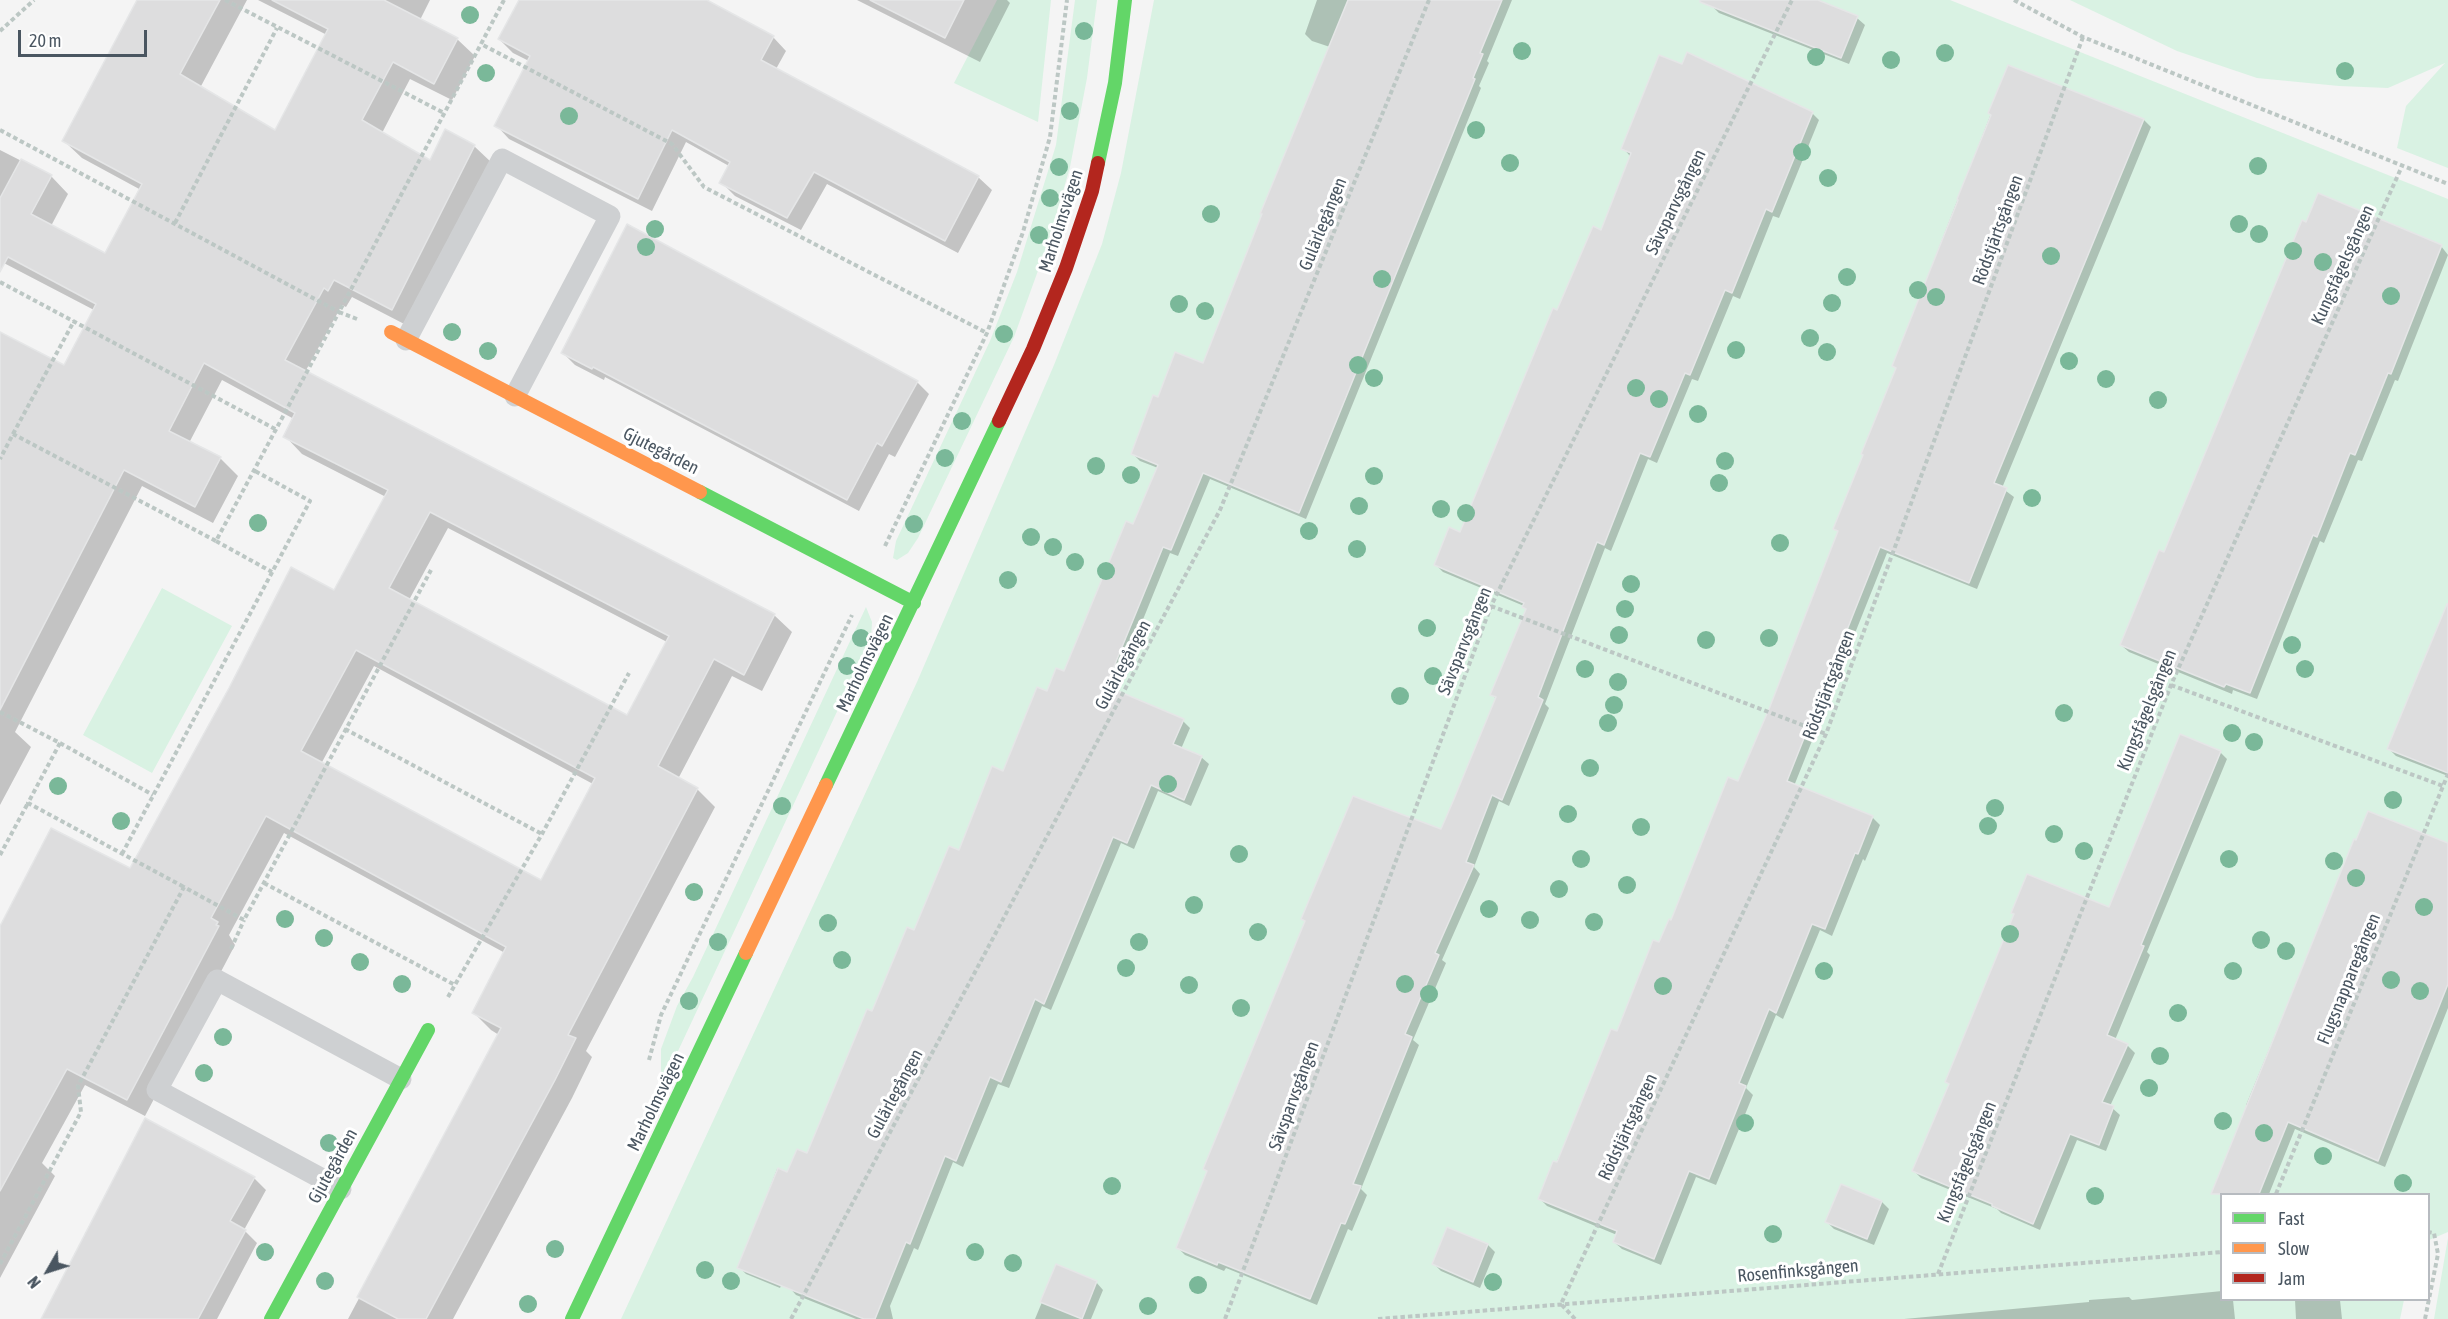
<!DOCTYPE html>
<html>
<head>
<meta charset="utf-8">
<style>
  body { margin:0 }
  #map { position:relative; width:2448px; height:1319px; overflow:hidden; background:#f4f4f4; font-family:"Asap Condensed",sans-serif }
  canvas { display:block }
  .legend { position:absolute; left:2220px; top:1193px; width:210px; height:108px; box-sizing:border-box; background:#fff; border:2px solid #b7bbc0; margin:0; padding:8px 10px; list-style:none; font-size:18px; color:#4a5661 }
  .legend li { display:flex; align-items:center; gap:12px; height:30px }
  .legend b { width:30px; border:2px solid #b7bbc0 }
  .north { position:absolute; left:18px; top:1241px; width:60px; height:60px; -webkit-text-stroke:4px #fff; paint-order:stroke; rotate:231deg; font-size:16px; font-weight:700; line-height:24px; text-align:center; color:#4a5661 }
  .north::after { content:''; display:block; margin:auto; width:21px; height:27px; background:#4a5661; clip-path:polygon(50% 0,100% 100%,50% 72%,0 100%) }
  .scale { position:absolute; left:18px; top:30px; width:129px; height:27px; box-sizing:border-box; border:3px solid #4a5661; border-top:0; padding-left:8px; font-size:18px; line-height:21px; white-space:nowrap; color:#4a5661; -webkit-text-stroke:4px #fff; paint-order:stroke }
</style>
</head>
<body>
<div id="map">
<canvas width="2448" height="1319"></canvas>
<ul class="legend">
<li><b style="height:8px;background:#63d668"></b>Fast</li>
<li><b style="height:8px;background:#ff974d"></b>Slow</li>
<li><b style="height:8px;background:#b3261e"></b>Jam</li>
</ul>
<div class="north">N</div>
<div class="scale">20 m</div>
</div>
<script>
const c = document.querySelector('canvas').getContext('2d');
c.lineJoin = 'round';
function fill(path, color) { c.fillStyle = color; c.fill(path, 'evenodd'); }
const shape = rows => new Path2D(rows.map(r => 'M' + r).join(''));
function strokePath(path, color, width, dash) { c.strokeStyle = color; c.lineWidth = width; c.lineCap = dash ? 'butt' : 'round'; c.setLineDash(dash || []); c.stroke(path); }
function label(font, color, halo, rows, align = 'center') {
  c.font = font + ' "Asap Condensed",sans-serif'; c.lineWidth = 6; c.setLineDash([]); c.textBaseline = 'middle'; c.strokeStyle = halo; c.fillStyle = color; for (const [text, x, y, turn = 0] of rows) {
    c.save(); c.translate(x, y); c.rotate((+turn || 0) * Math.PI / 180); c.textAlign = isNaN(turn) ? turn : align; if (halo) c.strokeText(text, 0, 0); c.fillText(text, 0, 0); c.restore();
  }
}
const green = shape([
  [997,0,1051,0,1038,122,954,83],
  [1075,0,1097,0,1087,78,1070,167,1048,243,1014,337,918,538,908,553,897,560,893,558,896,541,990,341,1017,272,1056,145],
  [1154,0,1950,0,2448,199,2448,1232,2429,1240,2428,1194,2222,1194,2222,1300,2404,1300,2400,1319,621,1319,917,682,1054,365,1102,244,1121,173],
  [2070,0,2448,0,2448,168,2397,148,2406,106,2445,63,2388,88,2339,86,2257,78,2177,51],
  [162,588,232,626,152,773,83,735],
  [866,607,872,622,871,639,656,1098,661,1079,661,1049,677,1006,693,977],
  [2448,1238,2448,1319,2434,1319]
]);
const shadow = shape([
  [139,0,247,0,200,88,276,132,327,35,258,0,430,0,420,20,457,39,475,56,452,100,410,79,382,133,430,162,474,146,492,163,410,327,352,297,346,307,342,305,305,372,774,615,792,632,762,691,732,676,678,779,697,789,715,807,586,1051,592,1057,572,1098,453,1319,348,1319,499,1035,491,1030,474,1013,505,953,284,833,229,935,235,945,145,1116,85,1085,42,1163,55,1176,0,1278,0,929,130,870,334,592,386,497,302,454,285,436,294,419,222,380,189,443,220,458,238,476,213,523,142,486,15,732,31,747,0,805,0,333,65,367,94,310,0,261,0,150,51,176,68,194,51,226,105,255,141,190,82,158,64,141],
  [448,528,667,642,628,717,409,600],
  [374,666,593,784,542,882,321,764],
  [520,0,704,0,773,37,786,51,776,69,978,177,992,190,958,253,827,184,801,230,735,196,721,182,729,166,686,142,652,211,509,139,496,125,529,61,513,53,499,39],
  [857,0,1007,0,1010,3,980,62],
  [1317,0,1512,0,1487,61,1489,63,1479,86,1481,88,1306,519,1210,479,1178,556,1170,553,1114,691,1183,721,1190,728,1181,749,1201,757,1209,764,1191,806,1158,791,1134,849,1121,843,1051,1010,1042,1006,1009,1088,998,1084,963,1167,953,1162,918,1250,914,1248,890,1306,893,1319,856,1319,796,1295,789,1287,787,1272,780,1288,746,1274,739,1267,777,1169,788,1174,808,1155,873,1013,915,932,1047,693,1065,673,1134,526,1158,468,1140,461,1133,454,1159,399,1204,365,1330,47,1312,41,1305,34],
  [1714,0,1814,0,1857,18,1865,25,1849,64,1719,13,1712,6],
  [2009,67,2144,120,2151,127,2002,488,2014,497,1977,589,1887,553,1794,786,1873,818,1880,825,1865,861,1863,859,1832,936,1820,930,1783,1019,1776,1015,1746,1088,1753,1095,1716,1185,1696,1177,1661,1265,1622,1249,1614,1242,1617,1235,1547,1206,1539,1198,1739,783,1770,709,1839,533,1835,529,1897,370,1893,366],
  [1812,113,1819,120,1779,218,1773,216,1740,299,1733,296,1698,381,1692,379,1657,463,1648,459,1611,551,1605,548,1545,704,1549,708,1509,806,1499,801,1474,867,1480,874,1442,960,1446,963,1413,1040,1419,1045,1361,1189,1367,1195,1352,1231,1348,1229,1317,1305,1226,1268,1224,1271,1185,1255,1178,1248,1208,1173,1205,1169,1306,922,1442,831,1496,699,1492,694,1527,610,1524,606,1443,572,1436,565,1460,534,1558,312,1601,232,1630,156,1623,148],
  [2441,246,2448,255,2398,381,2395,380,2362,461,2358,460,2324,543,2320,541,2257,699,2233,690,2232,694,2129,652,2121,645,2165,554],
  [563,353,917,382,929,394,895,457,889,454,859,511,605,377,604,380,575,365],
  [2448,609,2448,776,2396,756,2389,749],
  [2220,752,2227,759,2147,952,2150,955,2115,1040,2128,1046,2135,1053,2110,1106,2120,1115,2106,1151,2077,1140,2040,1230,2001,1213,1997,1209,1921,1178,1914,1171,1950,1085,1947,1082,2015,916,2013,913,2109,909],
  [2355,841,2448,846,2448,1008,2385,1167,2295,1129,2269,1194,2226,1194,2223,1193,2248,1107,2246,1105],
  [254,1178,266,1190,244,1230,257,1243,217,1319,42,1319],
  [1882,1202,1889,1209,1874,1245,1834,1229,1827,1222],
  [1488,1245,1495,1252,1480,1288,1441,1271,1434,1264],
  [1057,1266,1096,1282,1103,1290,1091,1319,1035,1319],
  [2222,1291,2222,1300,2233,1300,2235,1319,1904,1319,2089,1302,2089,1300,2129,1297,2132,1300],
  [2295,1300,2340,1300,2342,1319,2296,1319]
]);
const building = shape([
  [137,0,220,0,180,74,275,130,328,29,272,0,384,0,458,38,434,84,393,62,362,120,430,160,445,129,475,145,392,310,334,280,328,291,324,288,285,360,775,614,744,675,714,659,658,766,698,788,568,1035,576,1038,555,1080,426,1319,398,1319,357,1297,501,1028,472,1013,506,947,266,816,211,918,218,922,216,925,219,926,127,1100,67,1069,0,1191,0,926,51,828,130,868,229,688,291,567,334,590,388,490,283,437,295,413,204,363,169,431,221,457,195,507,124,470,0,710,0,332,64,365,96,304,8,257,0,272,0,198,21,159,52,175,31,214,105,253,142,184,62,141,137,0],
  [430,512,669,636,627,715,389,588,430,512],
  [356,650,595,778,541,880,301,751,356,650],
  [519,0,707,0,774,36,761,60,979,176,945,241,814,172,787,218,719,183,730,162,672,130,638,199,494,126,530,56,498,39,519,0],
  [870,0,964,0,945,38,870,0],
  [1348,0,1502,0,1480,53,1483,54,1473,78,1475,79,1299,513,1203,473,1171,550,1163,547,1106,686,1184,719,1173,744,1202,756,1184,800,1151,785,1127,843,1113,837,1044,1004,1035,999,1001,1082,990,1077,956,1161,945,1156,910,1244,906,1242,875,1319,864,1319,737,1268,778,1168,787,1172,797,1149,807,1153,867,1009,872,1011,907,927,914,930,949,846,959,850,992,766,1003,771,1037,687,1047,691,1056,668,1064,671,1126,521,1133,524,1158,465,1131,454,1153,395,1158,397,1175,352,1203,363,1262,214,1260,214,1348,0],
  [1700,0,1818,0,1858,16,1841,58,1700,2,1700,0],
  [1687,52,1813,112,1772,212,1766,209,1732,293,1725,290,1690,375,1685,373,1650,457,1640,453,1604,545,1597,542,1538,697,1543,700,1502,800,1492,795,1466,862,1474,865,1435,953,1439,955,1405,1034,1412,1037,1353,1184,1361,1186,1345,1224,1341,1223,1310,1299,1218,1262,1217,1265,1176,1248,1207,1171,1203,1169,1305,921,1301,919,1353,796,1441,829,1454,799,1496,697,1490,695,1526,609,1522,607,1524,603,1434,565,1449,527,1460,532,1553,308,1557,310,1593,226,1601,230,1631,153,1621,149,1659,55,1682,64,1687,52],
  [2008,65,2144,119,1994,483,2007,488,1969,583,1880,547,1787,781,1873,816,1858,854,1855,853,1825,929,1812,924,1776,1013,1769,1009,1739,1083,1746,1086,1709,1179,1689,1171,1654,1259,1613,1242,1617,1231,1538,1199,1553,1161,1557,1162,1611,1029,1617,1031,1653,940,1659,942,1669,919,1671,920,1728,777,1738,781,1769,709,1838,531,1833,529,1863,455,1861,454,1896,368,1892,366,1958,200,1957,199,1991,115,1988,113,2008,65],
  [2318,193,2442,245,2391,374,2388,373,2355,455,2350,453,2317,537,2313,535,2250,693,2226,684,2224,687,2120,645,2159,550,2164,552,2302,220,2306,222,2318,193],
  [627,224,918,381,882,446,877,443,847,500,593,367,592,369,561,353,627,224],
  [2447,604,2448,604,2448,773,2387,749,2447,604],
  [2180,734,2221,751,2141,945,2144,946,2107,1035,2128,1044,2102,1102,2114,1106,2099,1145,2070,1134,2033,1224,1992,1206,1992,1204,1912,1171,1949,1084,1945,1082,2014,914,2011,913,2027,874,2109,907,2180,734],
  [2368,811,2448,843,2448,984,2393,1122,2378,1161,2288,1122,2259,1194,2211,1194,2354,839,2356,840,2368,811],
  [145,1118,255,1177,230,1221,246,1230,198,1319,41,1319,145,1118],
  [1841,1184,1882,1201,1867,1239,1825,1222,1841,1184],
  [1447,1227,1488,1244,1473,1282,1432,1264,1447,1227],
  [1056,1264,1097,1281,1082,1319,1040,1302,1056,1264]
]);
const path = shape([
  [225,0,444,113],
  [504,0,481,44,672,144,704,187,987,333],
  [2014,0,2083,37,2448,184],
  [0,31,34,0],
  [0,130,339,312,216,541,13,434,0,459],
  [175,223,277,28],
  [0,282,277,430],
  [357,319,339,312,481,44],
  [13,434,74,321],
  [216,541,272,572],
  [885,546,987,333,1023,232,1050,137,1067,0],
  [1491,606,1826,734],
  [2171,685,2443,786],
  [0,712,60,743,28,803,184,887],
  [345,729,542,834],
  [60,743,153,795],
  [122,854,310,501,255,471],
  [0,855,28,803],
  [264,883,455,985],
  [231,949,244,920],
  [448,997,542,834,629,673],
  [649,1060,661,1015,852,615],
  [2276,1194,2448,774],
  [0,1264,81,1112,78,1086,184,887,244,920,431,570],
  [1938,1274,2171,685,2402,166],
  [791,1319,1220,510,1429,0],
  [1225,1319,1491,606,1792,0],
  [1378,1319,2222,1252],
  [1575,1319,1561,1304,1826,734,2083,37],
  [2425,1319,2438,1254,2434,1233,2428,1232]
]);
const lane = shape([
  [406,340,502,159,610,216,515,396],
  [341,1189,157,1090,217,980,401,1079]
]);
const fast = shape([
  [1098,163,1115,83,1125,0],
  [700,492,914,603],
  [826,785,999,421],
  [271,1319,428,1030],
  [572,1319,746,953]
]);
const slow = shape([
  [391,332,700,492],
  [746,953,826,785]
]);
const jam = shape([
  [999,421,1033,349,1066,268,1092,191,1098,163]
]);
const trees = [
  [470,15],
  [1084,31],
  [1522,51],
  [1945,53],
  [1816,57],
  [1891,60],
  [2345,71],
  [486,73],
  [1070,111],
  [569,116],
  [1476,130],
  [1802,152],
  [1510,163],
  [2258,166],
  [1059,167],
  [1828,178],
  [1050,198],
  [1211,214],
  [2239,224],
  [655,229],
  [2259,234],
  [1039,235],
  [646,247],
  [2293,251],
  [2051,256],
  [2323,262],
  [1847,277],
  [1382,279],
  [1918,290],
  [2391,296],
  [1936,297],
  [1832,303],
  [1179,304],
  [1205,311],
  [452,332],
  [1004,334],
  [1810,338],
  [1736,350],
  [488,351],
  [1827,352],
  [2069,361],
  [1358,365],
  [1374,378],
  [2106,379],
  [1636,388],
  [1659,399],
  [2158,400],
  [1698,414],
  [962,421],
  [945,458],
  [1725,461],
  [1096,466],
  [1131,475],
  [1374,476],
  [1719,483],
  [2032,498],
  [1359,506],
  [1441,509],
  [1466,513],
  [258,523],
  [914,524],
  [1309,531],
  [1031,537],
  [1780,543],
  [1053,547],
  [1357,549],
  [1075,562],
  [1106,571],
  [1008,580],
  [1631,584],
  [1625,609],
  [1427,628],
  [1619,635],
  [861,638],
  [1769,638],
  [1706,640],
  [2292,645],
  [847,666],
  [1585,669],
  [2305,669],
  [1433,676],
  [1618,682],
  [1400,696],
  [1614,705],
  [2064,713],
  [1608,723],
  [2232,733],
  [2254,742],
  [1590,768],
  [1168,784],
  [58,786],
  [2393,800],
  [782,806],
  [1995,808],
  [1568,814],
  [121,821],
  [1988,826],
  [1641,827],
  [2054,834],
  [2084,851],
  [1239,854],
  [1581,859],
  [2229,859],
  [2334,861],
  [2356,878],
  [1627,885],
  [1559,889],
  [694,892],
  [1194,905],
  [2424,907],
  [1489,909],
  [285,919],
  [1530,920],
  [1594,922],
  [828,923],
  [1258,932],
  [2010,934],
  [324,938],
  [2261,940],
  [718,942],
  [1139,942],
  [2286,951],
  [842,960],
  [360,962],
  [1126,968],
  [1824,971],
  [2233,971],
  [2391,980],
  [402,984],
  [1405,984],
  [1189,985],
  [1663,986],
  [2420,991],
  [1429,994],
  [689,1001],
  [1241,1008],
  [2178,1013],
  [223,1037],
  [2160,1056],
  [204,1073],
  [2149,1088],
  [2223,1121],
  [1745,1123],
  [2264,1133],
  [329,1143],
  [2323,1156],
  [2403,1183],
  [1112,1186],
  [2095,1196],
  [1773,1234],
  [555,1249],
  [265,1252],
  [975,1252],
  [1013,1263],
  [705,1270],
  [325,1281],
  [731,1281],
  [1493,1282],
  [1198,1285],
  [528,1304],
  [1148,1306]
];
const streetNames = [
  ["Sävsparvsgången",1676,202,-64],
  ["Marholmsvägen",1061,221,-72],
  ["Gulärlegången",1323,224,-68],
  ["Rödstjärtsgången",1998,230,-70],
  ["Kungsfågelsgången",2343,265,-66],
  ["Gjutegården",661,451,27],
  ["Sävsparvsgången",1465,641,-68],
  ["Marholmsvägen",865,663,-64],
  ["Gulärlegången",1123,665,-62],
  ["Rödstjärtsgången",1829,685,-69],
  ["Kungsfågelsgången",2147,710,-68],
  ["Flugsnapparegången",2349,979,-68],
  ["Gulärlegången",895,1094,-62],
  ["Sävsparvsgången",1294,1096,-70],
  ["Marholmsvägen",656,1102,-64],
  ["Rödstjärtsgången",1628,1127,-65],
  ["Kungsfågelsgången",1967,1162,-68],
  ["Gjutegården",333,1166,-61],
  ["Rosenfinksgången",1798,1271,-5]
];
fill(green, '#d9f2e3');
fill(shadow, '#0003');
fill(building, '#ddddde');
strokePath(building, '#e5e6e7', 1.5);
strokePath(path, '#bcc7c4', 4, [4.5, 3]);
strokePath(lane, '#ced0d2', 21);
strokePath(fast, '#63d668', 14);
strokePath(slow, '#ff974d', 14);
strokePath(jam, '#b3261e', 14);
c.fillStyle = '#7ab899';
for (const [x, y] of trees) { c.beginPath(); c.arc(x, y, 9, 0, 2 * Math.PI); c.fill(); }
label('18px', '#4a5661', '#fff', streetNames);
</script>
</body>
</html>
